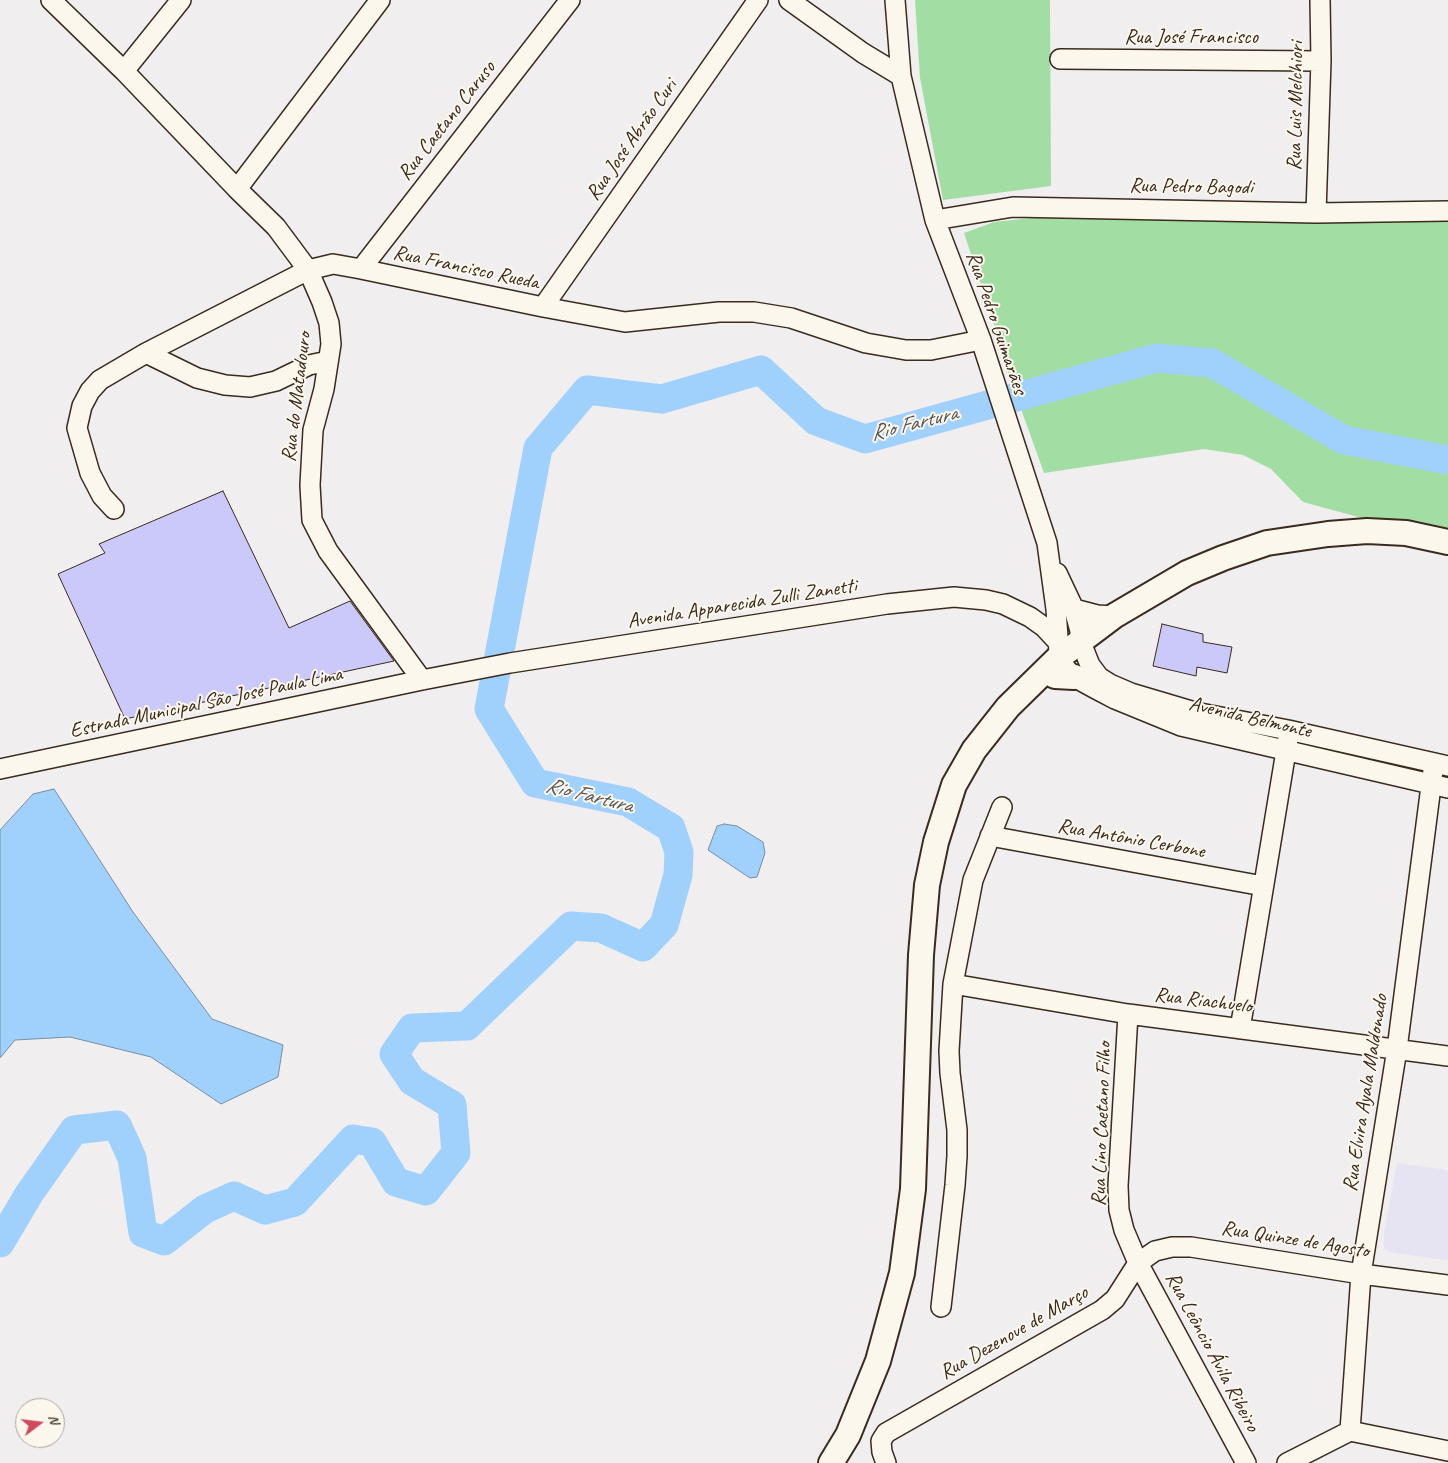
<!DOCTYPE html>
<html>
<head>
<meta charset="utf-8">
<style>
  body { margin:0 }
  #map { position:relative; width:1448px; height:1463px; overflow:hidden; background:#f1eeef; font-family:Caveat,sans-serif }
  canvas { display:block }
  .north { position:absolute; left:15px; top:1398px; width:50px; height:50px; box-sizing:border-box; background:#fbf7ec; border:1px solid #aea59a; border-radius:50%; rotate:75deg; font-size:14px; font-weight:700; line-height:20px; text-align:center; color:#3b2a1e }
  .north::after { content:''; display:block; margin:auto; width:18px; height:22px; background:#d1495b; clip-path:polygon(50% 0,100% 100%,50% 72%,0 100%) }
</style>
</head>
<body>
<div id="map">
<canvas width="1448" height="1463"></canvas>
<div class="north">N</div>
</div>
<script>
const c = document.querySelector('canvas').getContext('2d');
c.lineJoin = 'round';
function fill(path, color) { c.fillStyle = color; c.fill(path, 'evenodd'); }
const shape = rows => new Path2D(rows.map(r => 'M' + r).join(''));
function strokePath(path, color, width, dash) { c.strokeStyle = color; c.lineWidth = width; c.lineCap = dash ? 'butt' : 'round'; c.setLineDash(dash || []); c.stroke(path); }
function label(font, color, halo, rows, align = 'center') {
  c.font = font + ' Caveat,sans-serif'; c.lineWidth = 4; c.setLineDash([]); c.textBaseline = 'middle'; c.strokeStyle = halo; c.fillStyle = color; for (const [text, x, y, turn = 0] of rows) {
    c.save(); c.translate(x, y); c.rotate((+turn || 0) * Math.PI / 180); c.textAlign = isNaN(turn) ? turn : align; if (halo) c.strokeText(text, 0, 0); c.fillText(text, 0, 0); c.restore();
  }
}
const built = shape([
  [1397,1163,1448,1170,1448,1260,1393,1253,1384,1249,1384,1233]
]);
const green = shape([
  [915,0,1050,0,1051,186,943,200,920,78],
  [1125,208,1303,223,1448,213,1448,535,1369,520,1303,502,1271,469,1243,455,1204,449,1044,473,1006,367,994,324,964,233,994,222]
]);
const water = shape([
  [54,789,133,912,212,1019,283,1045,278,1077,221,1104,151,1057,70,1037,15,1040,0,1058,0,830,33,794,54,789],
  [724,824,737,826,763,842,765,853,757,877,750,878,708,850,717,826,724,824]
]);
const river = shape([
  [0,1243,29,1194,74,1130,117,1125,132,1158,143,1233,164,1241,205,1209,234,1196,265,1210,295,1202,353,1139,372,1142,396,1182,426,1191,456,1153,452,1105,412,1081,394,1054,412,1028,467,1026,571,926,601,928,643,947,664,925,678,875,679,852,671,828,628,802,535,783,489,709,538,448,587,390,662,399,761,370,816,421,865,439,1157,358,1212,363,1344,440,1448,460]
]);
const building = shape([
  [223,491,289,628,350,601,394,661,125,719,58,574,105,553,99,544,223,491],
  [1162,624,1203,634,1203,642,1232,647,1227,673,1197,667,1196,676,1153,666,1162,624]
]);
const minor = shape([
  [51,0,124,71,237,189,276,227,308,270,333,264,361,269,543,307,625,322,719,312,754,312,791,318,866,343,906,350,931,350,981,340],
  [789,0,863,53,901,76],
  [895,0,901,76,935,220,981,340,1047,543,1056,609,1059,652,1057,659,1074,677,1094,688,1115,699,1181,726,1448,788],
  [1060,59,1321,61],
  [124,71,181,0],
  [237,189,380,0],
  [1316,213,1321,61,1320,0],
  [935,220,1013,207,1316,213,1448,211],
  [361,269,570,0],
  [543,307,758,0],
  [146,353,197,378,225,385,250,387,276,381,309,365,328,361],
  [114,509,102,496,90,473,77,428,82,406,90,391,100,380,146,353,308,270,322,302,329,323,331,344,324,389,313,430,310,485,312,520,328,551,422,680],
  [1057,573,1074,609,1097,615,1114,616],
  [1074,609,1080,631,1080,640,1090,665,1099,677,1110,684,1131,693,1195,712,1288,730,1448,766],
  [0,769,422,680,510,663,887,604,954,597,986,600,1003,604,1030,617,1044,627,1058,642],
  [990,836,1263,886],
  [953,984,1128,1014,1448,1056],
  [1128,1014,1118,1186,1119,1210,1124,1230,1138,1263,1246,1463],
  [1240,1029,1288,739],
  [941,1307,955,1185,957,1156,957,1130,950,1073,949,1051,953,984,973,880,1002,807],
  [1350,1431,1361,1274,1397,1049,1434,763],
  [1350,1431,1448,1451],
  [886,1463,882,1452,881,1441,886,1433,1102,1310,1115,1299,1138,1263,1155,1251,1172,1247,1191,1247,1361,1274,1448,1285],
  [1287,1463,1350,1431]
]);
const major = shape([
  [1055,676,1074,677],
  [831,1463,848,1435,878,1361,902,1273,913,1189,921,955,927,885,936,842,954,785,974,750,1008,707,1057,659,1114,616,1187,573,1223,558,1267,543,1328,534,1367,531,1406,533,1448,542]
]);
const streetNames = [
  ["Rua José Francisco",1191,37],
  ["Rua Luis Melchiori",1296,106,-89],
  ["Rua Caetano Caruso",447,121,-52],
  ["Rua José Abrão Curi",632,140,-55],
  ["Rua Pedro Bagodi",1191,187,1],
  ["Rua Francisco Rueda",466,268,12],
  ["Rua Pedro Guimarães",996,323,71],
  ["Rua do Matadouro",297,397,-83],
  ["Avenida Apparecida Zulli Zanetti",742,604,-9],
  ["Estrada Municipal São José Paula Lima",206,703,-12],
  ["Avenida Belmonte",1250,718,13],
  ["Rua Antônio Cerbone",1131,839,10],
  ["Rua Riachuelo",1203,1001,7],
  ["Rua Elvira Ayala Maldonado",1366,1093,-81],
  ["Rua Lino Caetano Filho",1102,1124,-88],
  ["Rua Quinze de Agosto",1295,1240,9],
  ["Rua Dezenove de Março",1014,1333,-30],
  ["Rua Leôncio Ávila Ribeiro",1212,1352,62]
];
const waterNames = [
  ["Rio Fartura",914,424,-14],
  ["Rio Fartura",589,796,14]
];
fill(built, '#e6e3f2');
fill(green, '#a2dea4');
fill(water, '#9fd1fc');
strokePath(water, '#778ea3', 1);
strokePath(river, '#9fd1fc', 29);
fill(building, '#cbc8fa');
strokePath(building, '#3b2a1e', 1);
strokePath(minor, '#3b2a1e', 22);
strokePath(major, '#3b2a1e', 28);
strokePath(minor, '#fbf7ec', 19);
strokePath(major, '#fbf7ec', 24);
label('21px', '#3b2a1e', '#fbf7ec', streetNames);
label('italic 22px', '#545456', '#fbf7ec', waterNames);
</script>
</body>
</html>
